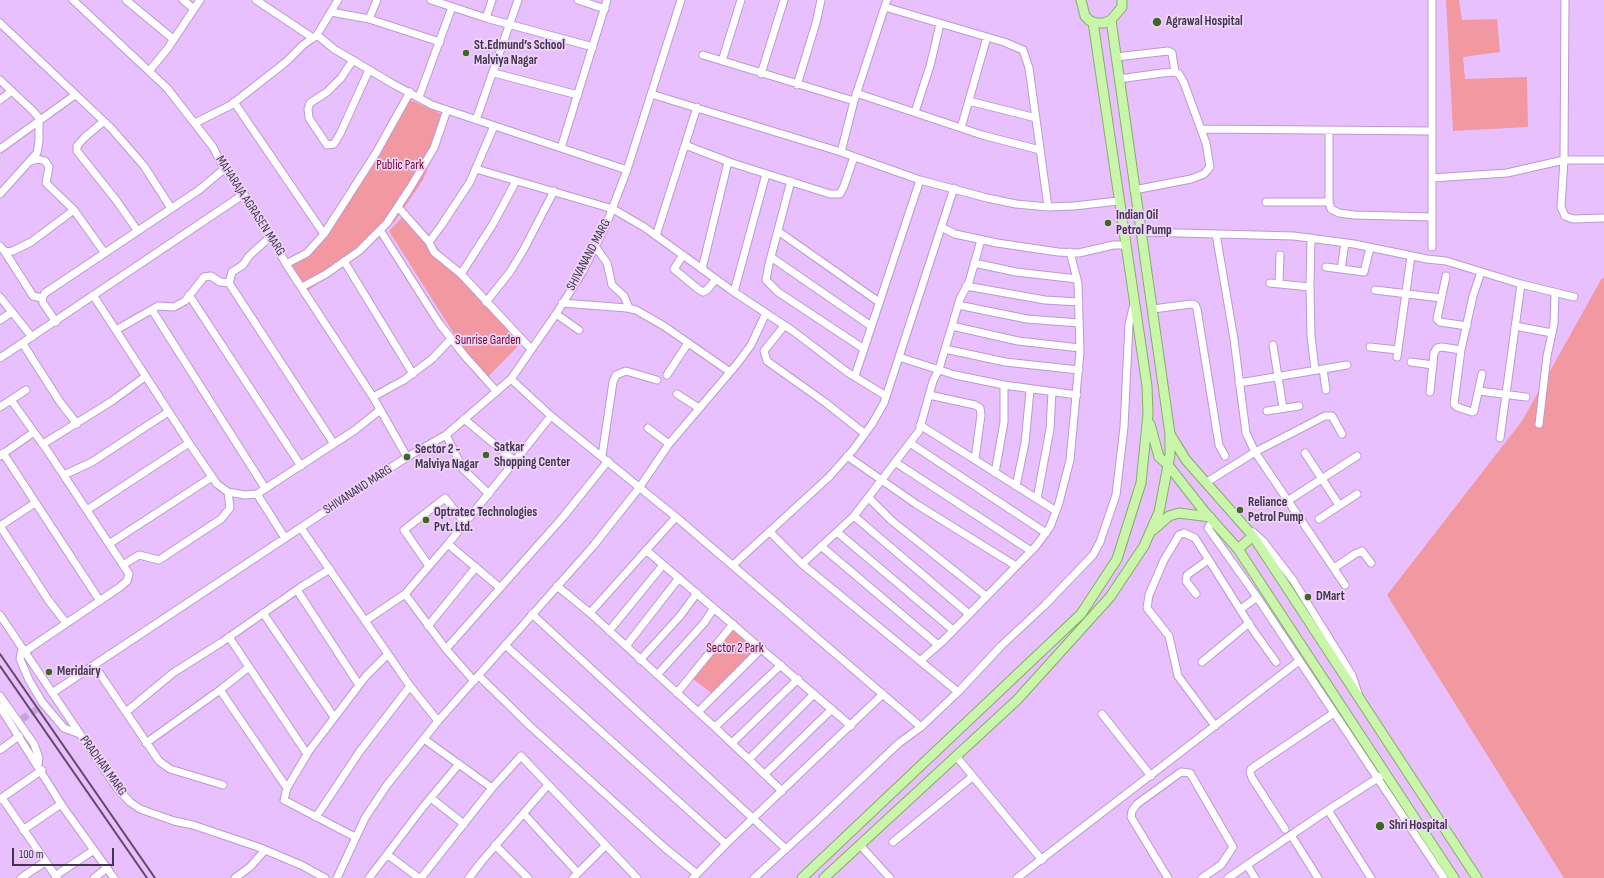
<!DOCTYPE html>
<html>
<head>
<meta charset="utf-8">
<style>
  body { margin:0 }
  #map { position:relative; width:1604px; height:878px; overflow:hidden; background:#e9c0fe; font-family:"Sofia Sans Condensed",sans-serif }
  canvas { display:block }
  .scale { position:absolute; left:12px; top:848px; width:102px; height:18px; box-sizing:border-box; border:2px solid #44334c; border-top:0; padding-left:5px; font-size:12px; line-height:14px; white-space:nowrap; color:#44334c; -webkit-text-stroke:3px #edd5fa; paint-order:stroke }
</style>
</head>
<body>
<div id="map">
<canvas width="1604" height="878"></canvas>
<div class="scale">100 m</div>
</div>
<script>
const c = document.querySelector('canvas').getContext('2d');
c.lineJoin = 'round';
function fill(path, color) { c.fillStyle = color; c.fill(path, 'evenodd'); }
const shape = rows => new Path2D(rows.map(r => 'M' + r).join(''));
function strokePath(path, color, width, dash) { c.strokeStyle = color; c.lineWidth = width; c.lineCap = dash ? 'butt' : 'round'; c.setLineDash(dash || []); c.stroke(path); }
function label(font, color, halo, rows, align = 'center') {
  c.font = font + ' "Sofia Sans Condensed",sans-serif'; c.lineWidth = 3.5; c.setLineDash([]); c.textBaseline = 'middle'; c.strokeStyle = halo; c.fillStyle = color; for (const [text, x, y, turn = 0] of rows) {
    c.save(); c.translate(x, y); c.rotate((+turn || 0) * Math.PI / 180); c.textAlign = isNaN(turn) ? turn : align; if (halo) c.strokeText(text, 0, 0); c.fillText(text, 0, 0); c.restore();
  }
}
const green = shape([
  [1446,0,1459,0,1462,20,1497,19,1500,52,1463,57,1465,79,1527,77,1528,127,1453,131],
  [406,98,448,117,423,180,395,221,366,250,306,292,289,263,327,235,351,200],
  [406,213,522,342,484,381,389,231],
  [1602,278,1604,279,1604,878,1564,878,1387,595,1522,421],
  [733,626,760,649,713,694,690,677]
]);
const minorTunnel = shape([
  [22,719,40,707]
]);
const minor = shape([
  [73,0,167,88,213,147,224,169,244,194,271,236,286,264,373,397,407,457],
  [126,0,173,39],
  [183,0,194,9],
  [256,0,313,38],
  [431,0,486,18,593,47],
  [578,0,605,9],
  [1432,0,1432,247],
  [1565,0,1564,160,1561,207,1565,216,1573,219,1604,218],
  [885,7,1004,42,1023,50,1029,68,1048,207],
  [331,12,369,19,440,42],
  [486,18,492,0],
  [369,19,377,0],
  [0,23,111,128,144,166,171,208],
  [317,35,334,49,393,84,432,105,627,170],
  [703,55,854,101],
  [1116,57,1168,51,1172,53,1175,72],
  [353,60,341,78,327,92,310,103,308,109,309,118,327,145,334,144,340,134,369,70],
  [722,61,741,0],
  [150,70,168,48,200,0],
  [494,73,578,95],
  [761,74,784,0],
  [1119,79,1162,73,1175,72,1179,74,1184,83,1206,143,1210,167,1204,174,1191,179,1134,190],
  [0,80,33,111,39,118,39,141,37,153,0,194],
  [797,85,816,23,821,0],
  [856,93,982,135,1040,150],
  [651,94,841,152,920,180,987,198,1016,204,1048,207,1074,206,1118,201],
  [419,97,452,7],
  [0,100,12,91],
  [969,101,1036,118],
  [234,102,324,234],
  [915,112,930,66,940,24],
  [476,120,518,0],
  [103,122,85,137,77,146,77,151,116,200,137,230],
  [195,123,231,105,286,62,303,45,317,35,338,0],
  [961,128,987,37],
  [1201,129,1432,131],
  [1329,131,1329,202,1331,209,1339,213,1354,215,1432,217],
  [685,145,732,163,830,194,840,194,844,186,854,157],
  [561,148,607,0],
  [0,149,75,95],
  [841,152,854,101,887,0],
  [30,161,38,159,45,161,49,167,46,183,74,210,104,252],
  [476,169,613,209,644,227,731,290,793,331,847,372,886,396],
  [1432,178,1507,173,1564,160,1604,160],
  [516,181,493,224,461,274,531,349],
  [791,181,769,264,766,280,778,292,864,349],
  [1266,202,1329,202],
  [398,207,429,242,434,252,461,274],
  [941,227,955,234,997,243,1058,252,1079,253,1113,245,1125,245],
  [380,230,439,323,464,355,497,392],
  [778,231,879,302],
  [1141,232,1294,236,1354,244,1427,259,1446,261,1521,284,1500,438],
  [1216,234,1234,339,1246,433,1255,452,1345,585],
  [656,236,697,107],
  [429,242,441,226,470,182,494,126],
  [0,246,5,252,13,251,31,242,74,210],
  [595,246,607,263,612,285,624,296,629,308],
  [5,252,33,296,42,298],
  [683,255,674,269,698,289,703,292,707,290,716,279],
  [771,257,871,326],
  [344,261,413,374],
  [974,263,1016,272,1077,279],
  [286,264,307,253,324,234,376,153,410,92],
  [1326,267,1364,272,1370,248],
  [702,269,728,162],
  [1341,269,1345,243],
  [1481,272,1473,296,1461,350,1454,404,1457,407,1472,412,1474,411,1482,374],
  [1446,276,1437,319,1440,322,1467,326],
  [229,283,334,444],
  [1270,283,1310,287,1311,238],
  [1279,284,1280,255],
  [1521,284,1574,297],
  [966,286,1045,300,1079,302],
  [302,287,326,274,359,251,387,223,410,188,434,148,447,110],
  [1310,287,1311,336,1315,370],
  [1375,290,1441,298],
  [734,292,766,174],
  [93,295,189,443,217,484,228,492,245,495,257,494,355,430,380,410],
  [189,295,301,466],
  [0,297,12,312,0,320],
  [486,302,510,272,524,249,554,191],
  [562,303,627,308,636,310,664,326,730,372],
  [958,305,1027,319,1079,323],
  [1153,309,1191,304,1195,305,1197,309,1219,445,1225,456],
  [152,310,265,488],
  [12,312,32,337],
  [556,314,579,330],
  [56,322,43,303,42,298,45,293,199,190,224,169],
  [784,326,764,351,767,361,826,403,865,434],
  [952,326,1018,341,1080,348],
  [1515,326,1552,333],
  [116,330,158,306,174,307,185,301,204,277,211,276,220,282,229,283,232,272,243,265,249,256,271,236],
  [23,344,60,402,77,424],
  [1273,345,1283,408],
  [1370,347,1398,350],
  [945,349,1005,362,1079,370],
  [899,357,955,375,1004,385,1077,395],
  [1397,357,1411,256],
  [0,358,244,194],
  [1411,362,1433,365],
  [1323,369,1326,390],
  [667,375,688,343],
  [855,376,920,180],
  [511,379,551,416,676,517,921,727],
  [1239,383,1347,365],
  [1479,391,1526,397],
  [1430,392,1434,353,1437,348,1442,347,1461,350],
  [677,394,699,408],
  [929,395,975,405,980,408,981,415,975,459],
  [373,397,404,380,432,359,451,339],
  [11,400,49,453,129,574,127,581,120,587,24,652],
  [0,407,26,390],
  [1267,411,1299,406],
  [464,419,516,462],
  [1539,424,1547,356,1554,324,1555,293],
  [920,425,1056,511],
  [648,428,669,444],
  [446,435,463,469,489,494],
  [910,443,1046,533],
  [43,444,112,401,146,376],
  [3,453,100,601],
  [1305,453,1339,505],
  [0,456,34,432],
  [602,456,613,382,616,375,626,371,657,380],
  [847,456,916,504,1016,566],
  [895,462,1031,551],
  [995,473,1004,422,1004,385],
  [64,475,92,462,168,412],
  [1207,482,1255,452,1325,416,1332,416,1342,434],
  [1016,486,1025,443,1030,390],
  [257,494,285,538],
  [869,498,892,521,986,596],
  [1037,499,1050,429,1052,392],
  [1289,500,1357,456],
  [87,510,189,443],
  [854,516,969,614],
  [1319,519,1357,494],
  [1213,520,1208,528,1257,597,1444,878],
  [0,526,49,601,66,623],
  [0,526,35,503],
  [301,528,410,686,438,721],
  [770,532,802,564,958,692],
  [837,532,953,630],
  [1253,532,1263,541,1293,580,1352,675,1358,693],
  [109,544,212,477],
  [448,544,499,587],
  [821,546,938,645],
  [646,550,851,726],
  [802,564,854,516,919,431,933,381,939,369,960,299,969,282,981,240],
  [123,565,139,555,159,560,221,519,230,508,228,492],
  [733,565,829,477,853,450,872,424,884,403,954,188],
  [429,566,404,530,445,498,465,523],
  [1334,568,1355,554,1362,551,1371,563],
  [557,586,590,613,720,732,782,791],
  [297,590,359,685],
  [405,594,446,649,474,681],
  [1196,594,1186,581,1187,575,1208,560],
  [1241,609,1257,597],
  [263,613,334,717],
  [590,613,676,517],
  [532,614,786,849],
  [0,615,80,734,117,788,130,802,140,809,174,821,193,825,258,847,301,865,325,878],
  [365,621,405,594,448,544,551,416],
  [428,626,476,567],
  [609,631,663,565],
  [229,637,307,754],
  [505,645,726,844],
  [626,646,679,578],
  [22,649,20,659,29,680,42,702,64,728,80,734],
  [446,649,563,517,608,461],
  [640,660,680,616,697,593],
  [920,661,943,641,1036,546,1050,527,1059,503,1070,460,1080,352,1078,283,1070,252],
  [1202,662,1249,623],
  [94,665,159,761,170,769,223,785],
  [249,667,220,690,287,788],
  [657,675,704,623,714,608],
  [479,676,530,726,665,848,697,874],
  [52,693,407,457,446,435,511,379,556,314,583,271,606,225,627,170,681,0],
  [677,693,733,624],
  [0,696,34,744,39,758,38,764],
  [0,707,63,807,114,878],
  [126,712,173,673,222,642,301,587,330,569],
  [698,712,762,648],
  [1102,714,1151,776],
  [1215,726,1178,676,1169,636,1147,608,1149,595,1164,560,1179,535,1184,533,1195,538,1253,630,1276,662],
  [715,727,781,665],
  [424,739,492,788],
  [146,743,220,690],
  [732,743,798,679],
  [0,750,19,736],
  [956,756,1042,860],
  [749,759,814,694],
  [765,774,832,709],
  [2,798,57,878],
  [431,798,464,824],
  [0,799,42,770],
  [1328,810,1371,878],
  [524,814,578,873],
  [316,817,360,751,410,686],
  [1285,829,1252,778,1250,772,1251,769,1334,713],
  [23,830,61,804],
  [1291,835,1318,878],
  [355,837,284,800,287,788,309,751,366,676,388,654],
  [893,842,972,777],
  [495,845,528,878],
  [860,845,890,878],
  [388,855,419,878],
  [1247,865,1255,878],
  [55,876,94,850],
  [21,878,45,862],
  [94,878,107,868],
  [235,878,250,867,265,850],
  [337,878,365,818,387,785,438,721,594,545,639,488,669,444,737,364,751,345,766,313],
  [369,878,423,807,459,764],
  [421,878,492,788,521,756,637,878],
  [469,878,482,861,548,785],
  [573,878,606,845],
  [693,878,726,844,883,694],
  [754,878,821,817,899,743,921,727,958,692,1001,646,1045,605,1093,555,1100,542,1116,495,1124,427,1129,324,1134,304],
  [1017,878,1299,661],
  [1168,878,1131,817,1132,811,1137,804,1181,772,1190,773,1233,847,1221,865,1202,878],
  [1228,878,1328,810,1381,776]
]);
const major = shape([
  [1081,0,1085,16,1090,21,1097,23,1104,23,1111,20,1122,7,1122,0],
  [1150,424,1159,457,1168,465,1204,511,1238,549,1454,878],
  [1170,434,1186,460,1253,536,1477,878],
  [1153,530,1169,516,1179,513,1210,517],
  [1238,549,1253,536],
  [802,878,1081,614,1117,559,1141,483,1148,414,1147,386,1093,22],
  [824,878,1017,700,1110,597,1144,546,1159,512,1170,455,1170,434,1111,20]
]);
const rail = shape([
  [0,654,155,878],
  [0,666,147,878]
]);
const markers = [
  [1157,22,5,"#3f6722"],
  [466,53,4,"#3f6722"],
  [1108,223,4,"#3f6722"],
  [486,455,4,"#3f6722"],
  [407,457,4,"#3f6722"],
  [1240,510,4,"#3f6722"],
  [426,520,4,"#3f6722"],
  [1308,597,4,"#3f6722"],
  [49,672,4,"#3f6722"],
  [1380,826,5,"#3f6722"]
];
const poiNames = [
  ["Agrawal Hospital",1166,22],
  ["St.Edmund’s School",474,46],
  ["Malviya Nagar",474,61],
  ["Indian Oil",1116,216],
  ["Petrol Pump",1116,231],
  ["Satkar",494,448],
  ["Shopping Center",494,463],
  ["Sector 2 -",415,450],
  ["Malviya Nagar",415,465],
  ["Reliance",1248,503],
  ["Petrol Pump",1248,518],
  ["Optratec Technologies",434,513],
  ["Pvt. Ltd.",434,528],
  ["DMart",1316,597],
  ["Meridairy",57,672],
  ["Shri Hospital",1389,826]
];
const parkNames = [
  ["Public Park",400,166],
  ["Sunrise Garden",488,341],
  ["Sector 2 Park",735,649]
];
const streetNames = [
  ["MAHARAJA AGRASEN MARG",250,206,57],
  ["SHIVANAND MARG",589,255,-62],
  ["SHIVANAND MARG",358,490,-33],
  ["PRADHAN MARG",103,766,54]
];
fill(green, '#f298a0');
strokePath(minorTunnel, '#c8a4da', 7, [7, 3.5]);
strokePath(minor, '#bf97d2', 9);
strokePath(major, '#83ae64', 11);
strokePath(minor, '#fff', 7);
strokePath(major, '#c9f6aa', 9);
strokePath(rail, '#5f4a69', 2);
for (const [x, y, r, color] of markers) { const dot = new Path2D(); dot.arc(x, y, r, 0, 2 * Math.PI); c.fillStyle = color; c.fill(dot); strokePath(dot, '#edd5fa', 1.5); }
label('bold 13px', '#44334c', '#edd5fa', poiNames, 'left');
label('13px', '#7a0628', '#edd5fa', parkNames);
label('13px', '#44334c', '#edd5fa', streetNames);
</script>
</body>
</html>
